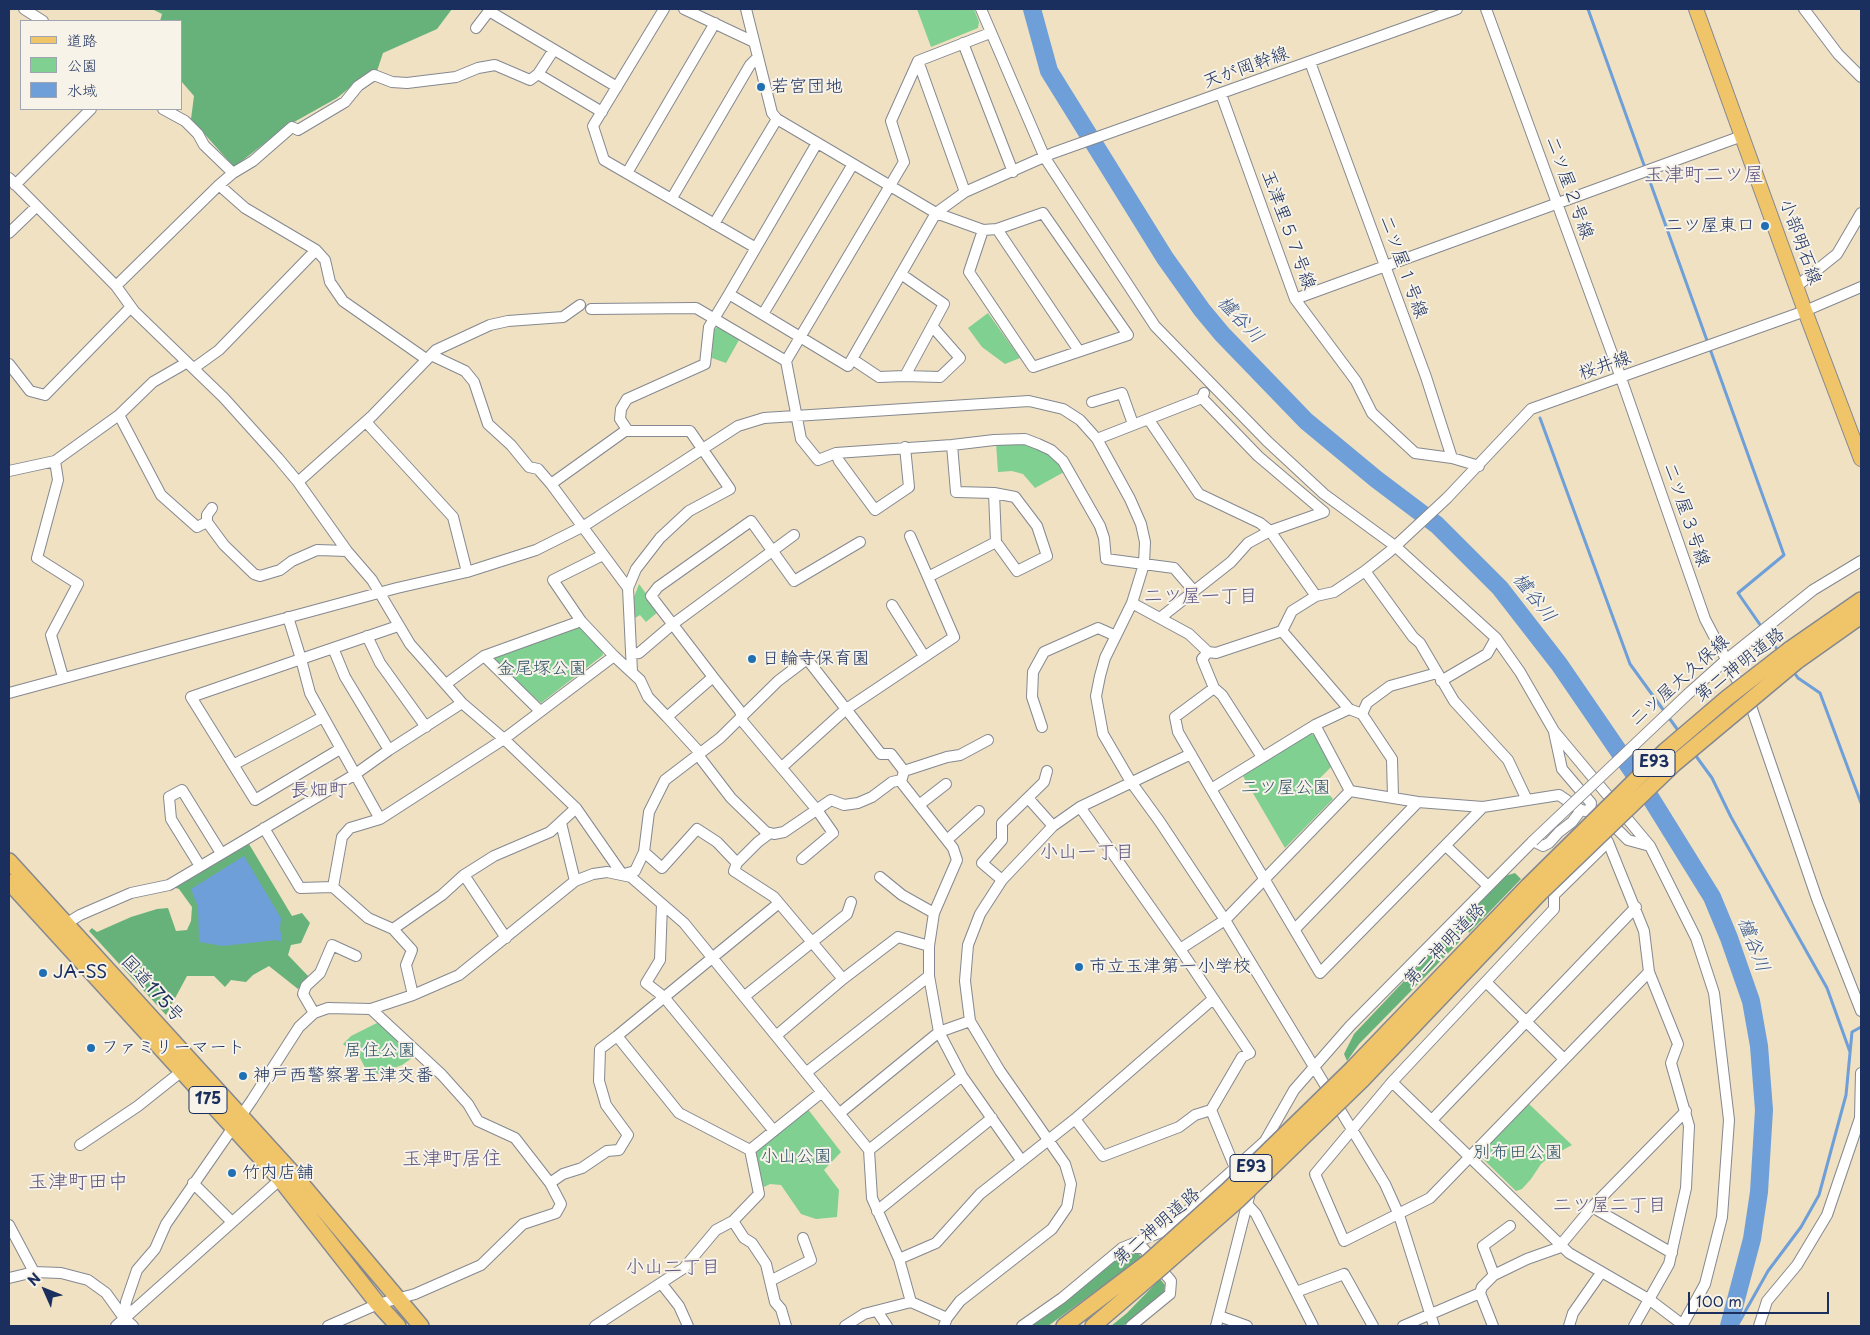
<!DOCTYPE html>
<html>
<head>
<meta charset="utf-8">
<style>
  body { margin:0 }
  #map { position:relative; width:1870px; height:1335px; overflow:hidden; background:#efe1c2; font-family:"Playpen Sans","Klee One",sans-serif }
  canvas { display:block }
  .frame { position:absolute; inset:0; border:10px solid #1b2f5e; pointer-events:none }
  .legend { position:absolute; left:20px; top:20px; width:162px; height:90px; box-sizing:border-box; background:#f7f3e8; border:1px solid #9fa5b1; margin:0; padding:6px 9px; list-style:none; font-size:15px; color:#1b2f5e }
  .legend li { display:flex; align-items:center; gap:10px; height:25px }
  .legend b { width:25px; border:1px solid #9fa5b1 }
  .north { position:absolute; left:20px; top:1265px; width:50px; height:50px; -webkit-text-stroke:4px #f7f3e8; paint-order:stroke; rotate:314deg; font-size:14px; font-weight:700; line-height:20px; text-align:center; color:#1b2f5e }
  .north::after { content:''; display:block; margin:auto; width:18px; height:22px; background:#1b2f5e; clip-path:polygon(50% 0,100% 100%,50% 72%,0 100%) }
  .scale { position:absolute; left:1688px; top:1292px; width:141px; height:22px; box-sizing:border-box; border:2px solid #1b2f5e; border-top:0; padding-left:6px; font-size:15px; line-height:18px; white-space:nowrap; color:#1b2f5e; -webkit-text-stroke:4px #f7f3e8; paint-order:stroke }
</style>
</head>
<body>
<div id="map">
<canvas width="1870" height="1335"></canvas>
<div class="frame"></div>
<ul class="legend">
<li><b style="height:6px;background:#f0c469"></b>道路</li>
<li><b style="height:14px;background:#7fd091"></b>公園</li>
<li><b style="height:14px;background:#6e9fd8"></b>水域</li>
</ul>
<div class="north">N</div>
<div class="scale">100 m</div>
</div>
<script>
const c = document.querySelector('canvas').getContext('2d');
c.lineJoin = 'round';
function fill(path, color) { c.fillStyle = color; c.fill(path, 'evenodd'); }
const shape = rows => new Path2D(rows.map(r => 'M' + r).join(''));
function strokePath(path, color, width, dash) { c.strokeStyle = color; c.lineWidth = width; c.lineCap = dash ? 'butt' : 'round'; c.setLineDash(dash || []); c.stroke(path); }
function label(font, color, halo, rows, align = 'center') {
  c.font = font + ' "Playpen Sans","Klee One",sans-serif'; c.lineWidth = 4; c.setLineDash([]); c.textBaseline = 'middle'; c.strokeStyle = halo; c.fillStyle = color; for (const [text, x, y, turn = 0] of rows) {
    c.save(); c.translate(x, y); c.rotate((+turn || 0) * Math.PI / 180); c.textAlign = isNaN(turn) ? turn : align; if (halo) c.strokeText(text, 0, 0); c.fillText(text, 0, 0); c.restore();
  }
}
const green = shape([
  [917,9,974,9,979,22,978,28,931,47],
  [988,313,1020,358,1005,364,982,347,968,328],
  [717,327,739,340,726,363,712,358,713,331],
  [1023,442,1053,456,1066,471,1035,488,1023,474,1012,471,998,472,996,443],
  [639,584,659,611,646,622,640,615,635,618,634,597],
  [579,625,602,649,603,655,541,703,494,662,493,657],
  [1309,733,1315,735,1332,766,1317,781,1333,799,1285,848,1243,776],
  [379,1022,415,1056,402,1065,370,1077,360,1058,343,1044,351,1036],
  [1529,1104,1572,1145,1548,1158,1541,1164,1531,1179,1522,1189,1516,1191,1482,1158,1481,1153],
  [807,1108,841,1152,824,1170,839,1190,837,1217,816,1219,801,1214,781,1185,770,1184,764,1187,759,1185,755,1156,757,1150]
]);
const forest = shape([
  [152,9,452,9,437,29,383,53,377,71,369,72,337,98,287,126,234,167,191,119,194,96,181,81,181,21,160,21,162,14],
  [249,844,292,916,302,913,310,923,301,943,291,945,288,955,310,978,298,989,269,966,253,975,246,982,231,980,225,987,214,976,187,976,166,1015,89,931,92,928,97,932,131,917,157,909,168,908,176,931,187,930,191,921,192,907,179,889,173,887],
  [1515,873,1521,879,1469,933,1463,920,1505,876],
  [1456,926,1462,939,1359,1044,1347,1061,1344,1054,1354,1034],
  [1137,1252,1142,1257,1048,1326,1028,1326,1125,1253],
  [1160,1279,1165,1285,1164,1292,1123,1326,1111,1326,1127,1313]
]);
const water = shape([
  [244,856,281,918,280,928,282,942,276,940,223,946,199,942,198,907,191,889]
]);
const stream = shape([
  [1588,9,1784,555,1738,593,1779,652],
  [1540,418,1630,664,1680,733],
  [1793,671,1798,678,1820,693,1861,803],
  [1693,752,1712,778,1731,817,1827,988,1850,1052],
  [1737,1326,1768,1271,1801,1227,1819,1195,1846,1095,1852,1032,1861,1027]
]);
const river = shape([
  [1032,9,1049,71,1165,258,1202,310,1222,334,1306,421,1376,479,1437,525,1500,588,1559,664,1650,797,1712,897,1729,938,1751,1001,1759,1046,1764,1110,1759,1192,1752,1239,1729,1326]
]);
const minor = shape([
  [24,9,43,21],
  [664,9,593,126,604,160,756,248],
  [684,9,754,42],
  [746,9,772,113,777,119,936,213,983,230],
  [981,9,1045,158,1155,326,1267,441,1324,494,1395,546,1496,638,1520,672,1554,731,1650,846,1696,938,1714,993,1729,1120,1722,1217,1705,1284,1682,1326],
  [1486,9,1621,378,1705,619,1752,709,1817,899,1861,1011],
  [1804,9,1838,54,1861,77],
  [476,28,489,11,617,87],
  [963,43,1013,172],
  [553,51,538,74,602,112],
  [1310,62,1426,377,1452,458,1479,466],
  [1221,94,1295,299,1356,381,1372,413,1415,453,1452,458],
  [163,109,185,121,198,134,204,145,233,173,219,185],
  [817,143,729,294,848,366,936,213,965,192,1053,153,1457,9],
  [233,173,253,161,292,127,298,130,345,102,358,86,374,75,392,82,407,83,456,77,478,68,495,65,530,80,538,74],
  [627,173,715,23],
  [9,178,116,286,134,311,224,398,278,458,298,482,347,551,372,580,410,644,462,703,504,739,576,808,622,874],
  [15,185,91,109],
  [965,192,918,61,990,33],
  [672,198,750,65,758,57],
  [1043,213,1128,335,1033,367,969,272,983,230,997,229,1043,213],
  [714,224,777,119],
  [997,229,1079,351],
  [9,233,36,207],
  [116,286,219,185,245,208,316,250,325,260,330,282,343,301,426,359],
  [1797,286,1837,254,1861,213],
  [1295,299,1742,136],
  [591,309,696,308,786,361,801,439,818,460,836,453,952,445,994,440,1025,439,1038,444,1051,450,1063,461,1100,526,1104,538,1106,559,1174,568,1193,590],
  [763,314,853,164],
  [431,355,465,371,474,382,488,424,511,445,529,467,538,469,551,484],
  [852,359,879,377,905,376,944,304,901,274],
  [786,361,904,162,891,121,918,61],
  [9,364,30,391,45,395,131,307],
  [194,368,219,350,316,250],
  [905,376,940,377,960,358,932,326],
  [1092,402,1122,393,1133,424],
  [119,415,161,495,197,527,207,522,224,545,254,574,260,576,280,570,292,561,317,550,347,551],
  [1149,420,1199,494,1260,523,1270,531,1316,596],
  [366,422,453,517,467,572],
  [628,431,620,419,621,409,627,399,705,364,709,327,729,294],
  [1097,439,1202,398,1204,393],
  [836,453,839,461,875,510,909,487,905,447],
  [55,461,58,480,37,558,78,584,51,635,63,677],
  [9,471,55,461,119,415,153,382,186,363],
  [298,482,372,416,436,350,490,325,508,321,563,317,580,305],
  [994,493,1015,497,1037,526,1047,556,1017,571,996,542],
  [207,522,207,515,212,508],
  [910,536,928,577],
  [1365,571,1413,637,1420,643,1454,701,1508,760,1527,800],
  [628,588,551,484,625,431,690,431,730,489,689,511,660,538,636,569,628,588,632,672],
  [1132,603,1189,634,1208,652,1216,653,1282,631,1292,611,1316,596,1334,592,1365,571,1389,552,1447,498,1531,409,1805,311,1861,287],
  [892,605,924,656],
  [288,617,301,659,191,697,255,800,340,749],
  [1160,618,1231,562,1248,543,1270,531,1324,512,1258,456,1202,398],
  [581,621,553,580,603,555],
  [398,626,301,659,310,693,380,819,504,739,614,656,640,680,648,697,667,717,713,677,740,711,743,722,817,810,833,833,802,859],
  [1282,631,1349,709,1362,714,1392,759,1393,797],
  [367,636,380,663,426,727],
  [333,648,345,677,389,750],
  [1208,652,1202,659,1214,688],
  [631,654,639,653,673,624,794,535],
  [484,656,540,711],
  [713,677,651,596,658,587,751,521,794,581,860,542],
  [1441,681,1487,654,1496,638],
  [446,684,484,656,581,621,614,656],
  [9,693,397,588,467,572,536,550,584,526,738,426,764,418,1029,401,1063,409,1080,420,1097,439,1130,499,1141,524,1145,542,1144,564,1132,603,1105,658,1100,676,1096,696,1103,734,1131,782,1160,822,1225,920,1385,1184,1399,1215,1434,1326],
  [1689,693,1727,659,1813,590,1861,561],
  [1362,714,1367,703,1390,686,1437,673],
  [667,717,700,753],
  [1315,725,1349,709],
  [1042,727,1032,697,1033,672,1044,652,1098,628,1116,636],
  [1554,732,1562,769,1591,803,1590,812],
  [698,755,731,798,766,832,774,834,784,832,831,800,844,805,858,803,872,797,892,782,901,780],
  [233,765,323,717],
  [782,767,845,710,954,637,928,577,996,542,994,493,956,492,952,445],
  [904,771,947,757,960,755,988,740],
  [1211,789,1178,732,1175,717,1214,688,1222,695,1262,757],
  [1350,791,1315,725,1211,789,1320,973,1483,807],
  [1028,798,1053,826],
  [919,805,946,784],
  [1608,820,1628,840,1650,846],
  [561,823,575,881],
  [264,828,300,888,333,887,342,837,350,828,380,819],
  [947,840,979,811],
  [1608,842,1554,895,1554,909,1392,1082,1315,1174,1344,1241,1430,1198,1649,972],
  [1446,846,1488,886],
  [644,852,662,868,697,829,717,842,737,863,734,871,774,897,779,903],
  [737,863,758,842,770,833],
  [200,866,171,819,169,797,182,790,221,853],
  [624,874,635,871,644,852,649,812,665,780,720,738,778,681,807,659,881,754,891,754,904,771,901,782,953,848,957,860,934,913,929,946,929,976,939,1032,962,1076,1021,1160],
  [464,875,506,938],
  [880,877,902,895,934,913],
  [1002,880,982,863,1002,840,1002,823,1044,782,1047,771],
  [333,887,368,918,393,929,412,950,406,965,413,995],
  [662,904,660,960,646,983,664,997,774,1131],
  [61,927,80,915,131,893,169,885,354,775,389,750,462,703],
  [393,929,442,895,464,875,494,856,550,832,576,808],
  [1295,929,1418,802],
  [1180,949,1225,920,1350,791,1418,802,1483,807,1559,795,1581,810,1590,812,1608,842,1644,931,1649,972,1678,1044,1671,1063,1689,1126,1686,1188,1669,1264,1634,1326],
  [1486,982,1564,1059],
  [745,996,847,914,851,902],
  [314,1013,303,994,306,986,320,973,332,945,356,956],
  [777,1035,843,979,898,937,929,946],
  [807,1072,929,976],
  [1392,1082,1569,1253,1650,1300,1683,1325],
  [822,1092,750,1150,679,1113,617,1036,779,903,843,979],
  [1211,1110,1235,1168],
  [840,1113,939,1032,970,1021],
  [1075,1119,1103,1156,1179,1127,1195,1115,1211,1110,1242,1057,1250,1053,1180,949,1080,807],
  [1432,1120,1636,907],
  [80,1145,138,1106,182,1071],
  [869,1150,962,1076],
  [1261,1156,1265,1141,1294,1090,1350,1026,1533,841,1543,846,1549,843,1559,832,1572,822,1581,810],
  [193,1183,232,1222],
  [550,1183,563,1174,582,1168,607,1151,619,1150,628,1135,606,1105,599,1081,600,1049,617,1036],
  [1247,1204,1256,1214,1313,1326],
  [1592,1207,1672,1253],
  [877,1211,992,1118],
  [733,1221,744,1238,752,1243,766,1264,775,1302,781,1309,786,1326],
  [9,1225,34,1272],
  [1128,1248,1143,1248,1171,1281,1170,1294,1131,1326],
  [899,1259,936,1243,980,1194,1075,1119,1213,999],
  [1494,1275,1483,1246,1510,1226],
  [9,1278,34,1272,61,1273,88,1280,106,1293,124,1318,133,1326],
  [770,1281,811,1260,803,1238],
  [661,1283,679,1306,688,1326],
  [1296,1292,1344,1274,1373,1326],
  [1480,1293,1493,1326],
  [877,1311,887,1326],
  [1219,1316,1247,1326],
  [124,1318,126,1302,137,1270,155,1249,166,1224,252,1100,299,1027,314,1013,328,1008,371,1009,413,995,459,975,575,881,593,874,607,872,631,877,684,923,869,1150,872,1198,899,1259,911,1302],
  [116,1326,284,1176],
  [328,1326,378,1304,415,1294,481,1265,523,1224,556,1213,561,1204,550,1183,515,1138,478,1121,468,1104,442,1075,371,1009],
  [595,1326,684,1268,716,1230,733,1221,759,1194,750,1150],
  [845,1326,864,1314,911,1302,947,1318],
  [944,1326,947,1318,960,1301,1052,1229,1067,1207,1071,1184,1065,1164,1000,1071,970,1021,965,981,968,945,980,914,1002,880,1053,826,1080,807,1191,754],
  [1022,1326,1062,1298,1122,1248,1166,1230,1264,1142],
  [1216,1326,1251,1189],
  [1403,1326,1480,1293,1482,1287,1494,1275,1527,1259,1558,1248,1592,1207,1686,1111],
  [1569,1326,1573,1313,1601,1273],
  [1759,1326,1767,1301,1797,1265,1827,1215,1860,1118,1861,1073]
]);
const major = shape([
  [1696,9,1805,311,1861,459]
]);
const highway = shape([
  [1789,650,1861,600],
  [1796,662,1861,616],
  [9,861,290,1170,421,1326],
  [9,882,280,1179,378,1304,398,1326],
  [1352,1069,1528,886],
  [1362,1080,1539,894],
  [1064,1326,1147,1263],
  [1093,1326,1156,1272]
]);
const minorBridge = shape([
  [1533,841,1689,693]
]);
const highwayBridge = shape([
  [1528,886,1665,751,1727,698,1789,650],
  [1539,894,1674,764,1796,662],
  [1147,1263,1228,1190,1352,1069],
  [1156,1272,1238,1200,1362,1080]
]);
const markers = [
  [761,87,5,"#1f6fb2"],
  [1765,226,5,"#1f6fb2"],
  [752,659,5,"#1f6fb2"],
  [1079,967,5,"#1f6fb2"],
  [43,973,5,"#1f6fb2"],
  [91,1048,5,"#1f6fb2"],
  [243,1076,5,"#1f6fb2"],
  [232,1173,5,"#1f6fb2"]
];
const shields = [
  [1654,763,42],
  [208,1100,38],
  [1251,1168,42]
];
const shieldNames = [
  ["E93",1654,763],
  ["175",208,1100],
  ["E93",1251,1168]
];
const streetNames = [
  ["天が岡幹線",1246,68,-20],
  ["二ツ屋２号線",1569,188,70],
  ["玉津里５７号線",1288,230,70],
  ["小部明石線",1800,242,70],
  ["二ツ屋１号線",1403,267,70],
  ["桜井線",1605,366,-19],
  ["二ツ屋３号線",1686,515,71],
  ["第二神明道路",1740,665,-38],
  ["二ツ屋大久保線",1680,681,-42],
  ["第二神明道路",1445,945,-46],
  ["国道175号",152,989,48],
  ["第二神明道路",1157,1227,-41]
];
const poiNames = [
  ["若宮団地",771,87],
  ["二ツ屋東口",1755,226,"right"],
  ["日輪寺保育園",762,659],
  ["市立玉津第一小学校",1089,967],
  ["JA-SS",53,973],
  ["ファミリーマート",101,1048],
  ["神戸西警察署玉津交番",253,1076],
  ["竹内店舗",242,1173]
];
const parkNames = [
  ["金尾塚公園",542,669],
  ["二ツ屋公園",1286,788],
  ["居住公園",380,1051],
  ["別布田公園",1518,1153],
  ["小山公園",796,1157]
];
const waterNames = [
  ["櫨谷川",1240,320,47],
  ["櫨谷川",1534,598,52],
  ["櫨谷川",1753,945,69]
];
const neighbourhoodNames = [
  ["二ツ屋一丁目",1201,597],
  ["長畑町",319,791],
  ["小山一丁目",1087,853],
  ["二ツ屋二丁目",1610,1206],
  ["小山二丁目",673,1268]
];
const quarterNames = [
  ["玉津町二ツ屋",1704,175],
  ["玉津町居住",452,1159],
  ["玉津町田中",78,1182]
];
fill(green, '#7fd091');
fill(forest, '#67b27b');
fill(water, '#6e9fd8');
strokePath(stream, '#6e9fd8', 3);
strokePath(river, '#6e9fd8', 18);
strokePath(minor, '#858890', 12);
strokePath(major, '#858890', 16);
strokePath(highway, '#858890', 18);
strokePath(minor, '#fff', 10);
strokePath(major, '#f0c469', 14);
strokePath(highway, '#f0c469', 15);
strokePath(minorBridge, '#858890', 12, []);
strokePath(highwayBridge, '#858890', 18, []);
strokePath(minorBridge, '#fff', 10);
strokePath(highwayBridge, '#f0c469', 15);
for (const [x, y, r, color] of markers) { const dot = new Path2D(); dot.arc(x, y, r, 0, 2 * Math.PI); c.fillStyle = color; c.fill(dot); strokePath(dot, '#f7f3e8', 2); }
for (const [x, y, w] of shields) { const box = new Path2D(); box.roundRect(x - w / 2, y - 13.5, w, 27, 4); c.fillStyle = '#f7f3e8'; c.fill(box); strokePath(box, '#1b2f5e', 1); }
label('bold 16px', '#1b2f5e', null, shieldNames);
label('18px', '#1b2f5e', '#f7f3e8', streetNames);
label('18px', '#1b2f5e', '#f7f3e8', poiNames, 'left');
label('18px', '#34576b', '#f7f3e8', parkNames);
label('italic 19px', '#385689', '#f7f3e8', waterNames);
label('19px', '#605681', '#f7f3e8', neighbourhoodNames);
label('20px', '#605681', '#f7f3e8', quarterNames);
</script>
</body>
</html>
